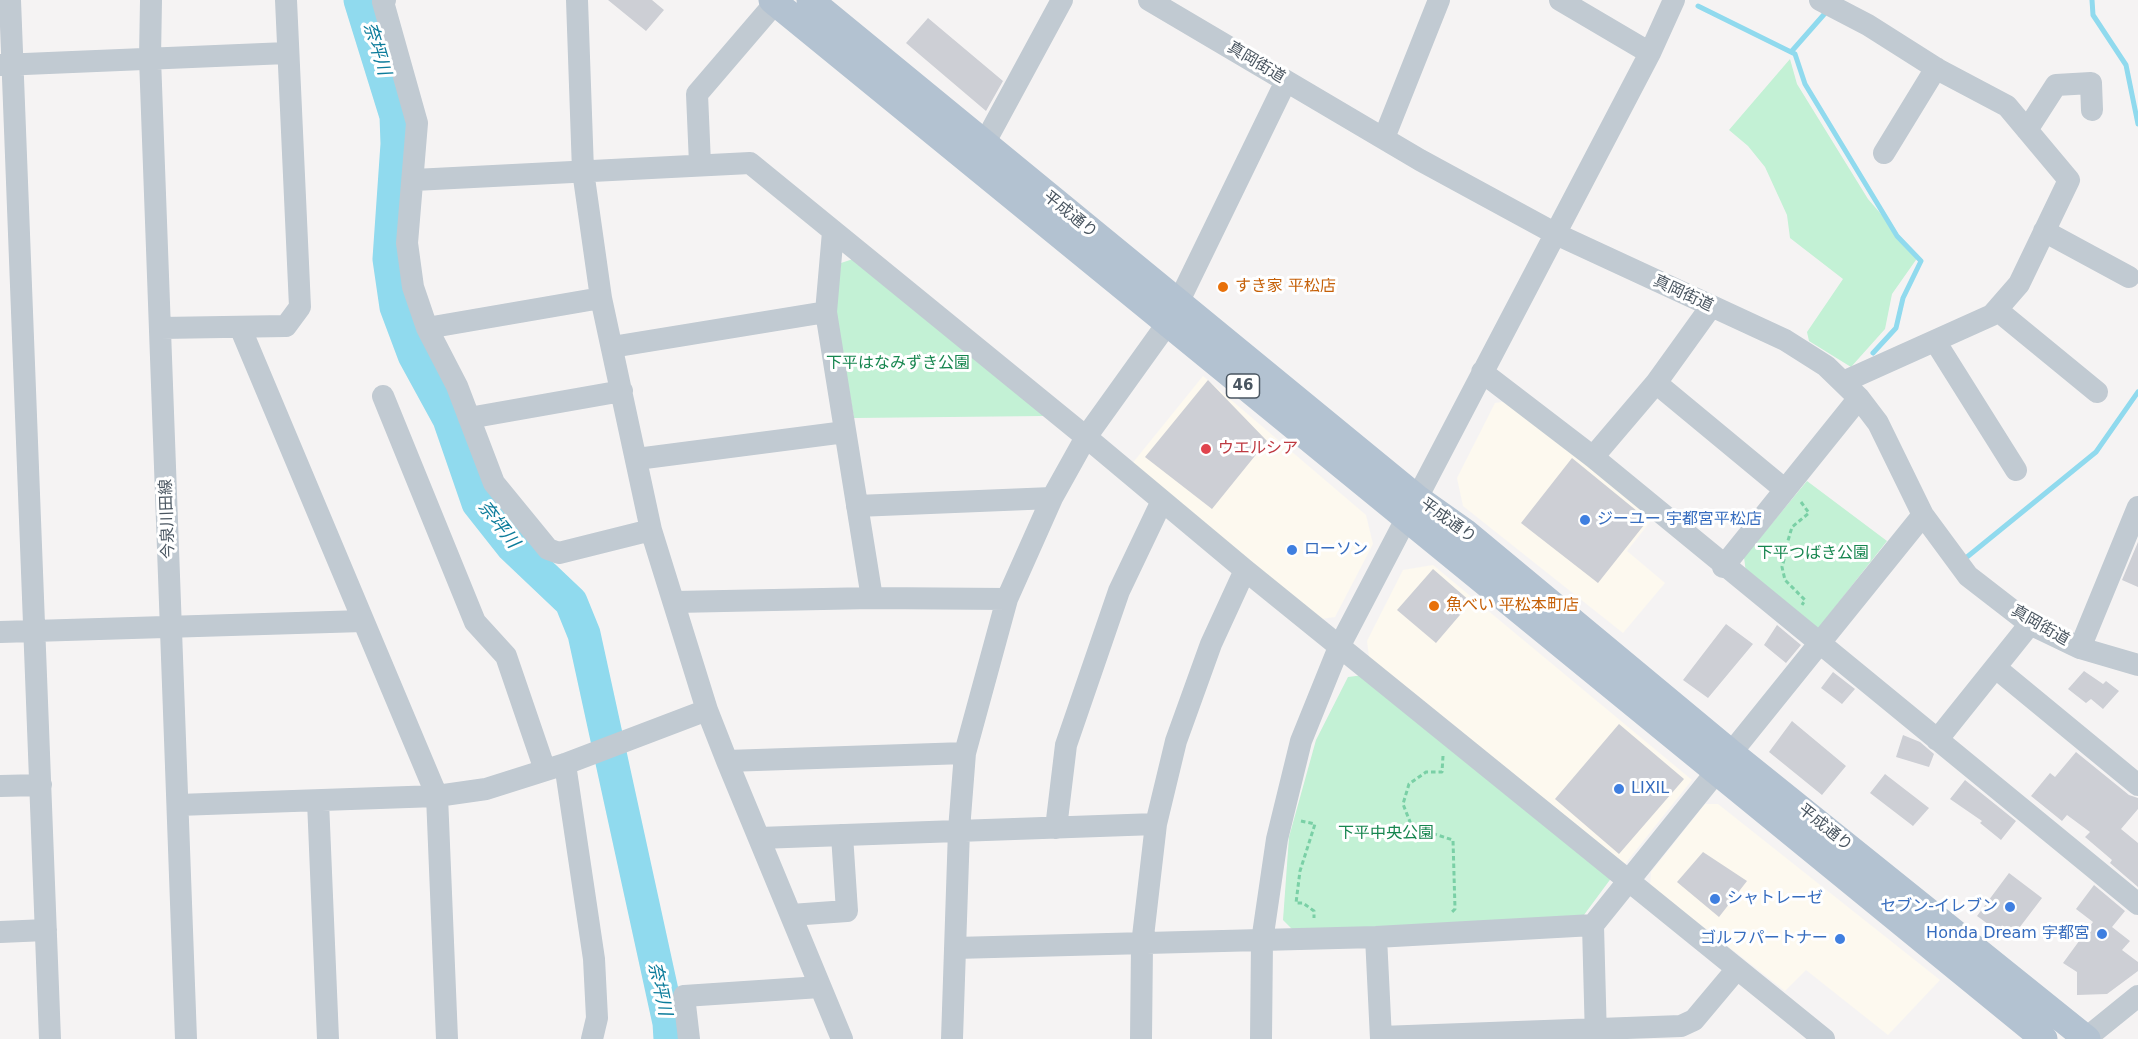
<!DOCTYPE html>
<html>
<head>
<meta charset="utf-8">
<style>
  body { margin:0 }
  canvas { display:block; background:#f5f3f3 }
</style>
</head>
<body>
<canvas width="2138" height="1039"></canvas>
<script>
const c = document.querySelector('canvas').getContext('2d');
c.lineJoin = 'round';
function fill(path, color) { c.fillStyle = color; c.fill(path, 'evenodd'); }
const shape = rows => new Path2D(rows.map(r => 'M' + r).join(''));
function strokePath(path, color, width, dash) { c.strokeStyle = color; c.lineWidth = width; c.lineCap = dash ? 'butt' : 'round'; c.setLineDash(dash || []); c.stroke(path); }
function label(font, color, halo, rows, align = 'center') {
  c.font = font + ' "DejaVu Sans","Noto Sans JP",sans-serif'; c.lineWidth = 6; c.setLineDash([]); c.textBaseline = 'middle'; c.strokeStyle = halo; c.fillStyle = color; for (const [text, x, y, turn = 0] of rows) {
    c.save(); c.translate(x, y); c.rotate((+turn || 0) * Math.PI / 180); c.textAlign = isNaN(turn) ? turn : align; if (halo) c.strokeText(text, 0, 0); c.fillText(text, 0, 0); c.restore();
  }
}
const commercial = shape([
  [1203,376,1366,515,1373,544,1335,617,1321,619,1131,465],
  [1508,401,1654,517,1627,551,1665,583,1623,633,1463,506,1457,478,1495,403],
  [1433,565,1692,780,1625,864,1369,657,1367,641,1403,570],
  [1705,804,1718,804,1940,980,1888,1035,1806,970,1785,991,1650,885,1651,872]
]);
const green = shape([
  [1790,59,1797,84,1868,199,1918,257,1892,294,1885,329,1851,367,1809,341,1807,332,1843,279,1790,238,1787,215,1765,167,1748,146,1729,130],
  [853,259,1044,416,854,418,835,310,841,263],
  [1807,481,1887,541,1817,630,1746,573,1744,557],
  [1364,675,1612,877,1581,919,1294,931,1283,920,1289,837,1316,740,1348,677]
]);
const stream = shape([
  [2092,0,2093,15,2126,65,2138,124],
  [1698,6,1795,54,1805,84,1897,236,1921,261,1903,298,1896,328,1873,353],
  [1791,52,1827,11],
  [1967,557,2096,452,2138,392]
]);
const river = shape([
  [360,0,396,116,397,144,389,259,396,307,414,355,449,419,478,503,512,546,571,602,584,634,669,1023,670,1039]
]);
const building = shape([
  [608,0,652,0,664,10,646,31],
  [928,18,1003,81,986,111,906,43],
  [1208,380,1267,441,1212,509,1145,457],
  [1572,458,1648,520,1598,583,1521,523],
  [2138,542,2138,587,2122,580],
  [1433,569,1471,602,1436,643,1397,610],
  [1726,624,1753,644,1708,698,1683,680],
  [1777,625,1801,645,1786,663,1764,645],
  [2084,671,2103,684,2106,681,2119,691,2103,709,2091,699,2086,703,2068,689],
  [1833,672,1855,689,1842,704,1821,688],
  [1792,721,1846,766,1822,795,1769,752],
  [1619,724,1684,779,1619,854,1555,799],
  [1903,735,1920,742,1934,754,1929,767,1896,757],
  [2076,752,2129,795,2138,798,2138,809,2121,829,2138,843,2138,887,2110,863,2112,860,2085,837,2090,832,2067,815,2062,821,2031,796,2050,773,2055,777],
  [1885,774,1929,808,1913,826,1870,793],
  [1965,780,2016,821,2001,840,1980,823,1982,821,1950,799],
  [1703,852,1747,881,1719,917,1677,882],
  [2009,873,2042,898,2010,940,1977,916],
  [2094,885,2125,911,2112,927,2130,941,2122,950,2138,962,2138,971,2107,994,2077,995,2077,972,2063,963,2093,922,2076,909]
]);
const path = shape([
  [1801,502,1809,513,1792,527,1787,544,1793,551,1785,556,1782,567,1785,580,1805,600,1802,605],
  [1443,756,1442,772,1426,772,1409,784,1403,804,1412,827,1453,840,1455,909,1452,912],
  [1301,821,1315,824,1300,871,1296,903,1303,903,1314,911,1314,918]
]);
const minor = shape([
  [10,0,50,1039],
  [151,0,150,58,186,1039],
  [385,0,383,2,417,123,407,243,413,287,427,328,457,386,494,483,548,549,559,553,651,530],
  [577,0,583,171,601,298,651,530,707,710,727,761,842,1039],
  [1149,0,1420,160,1556,234,1785,340,1826,366,1859,398,1878,423,1923,515,1968,576,2030,624,2080,648,2138,665],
  [1560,0,1650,53],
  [1820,0,1868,25,1939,70,2007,106,2069,180,2019,284,1992,315,1843,382],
  [1,65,287,53],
  [2027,130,2056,85,2091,83,2092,110],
  [1384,138,1439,0],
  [984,144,1062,0],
  [1884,153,1936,68],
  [700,164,697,94,775,3],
  [414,180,750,163,1086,437,1245,570,1824,1039],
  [2044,231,2129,277],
  [833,232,826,312,872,598],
  [1178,303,1286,81],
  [1997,310,2097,392],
  [240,327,437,796,447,1039],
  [161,328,286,326,300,307,286,0],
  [427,328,601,298],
  [1935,341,2016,470],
  [612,347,826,312],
  [1482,372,1593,457,2138,904],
  [1656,383,1784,489],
  [383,396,475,622,506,656,545,770],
  [469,418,622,391],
  [1593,457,1656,383,1710,308],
  [637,459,845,432],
  [857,506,1052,498],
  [1723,567,1859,398],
  [675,602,872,598,1007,599],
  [0,632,363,621],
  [2080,648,2138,507],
  [1996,668,2138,785],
  [1937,740,2030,624],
  [1731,753,1923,515],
  [727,761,965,753],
  [565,764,594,959,597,1018,592,1039],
  [0,786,41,785],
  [318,801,328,1039],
  [178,805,437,796,486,789,565,764,707,710],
  [1056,828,1066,745,1119,591,1161,503],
  [759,838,1156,824],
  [791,915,847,911,842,835],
  [0,932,46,930],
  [1376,937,1381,1039],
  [955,948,1376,937,1593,925],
  [1381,1037,1681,1026,1694,1020,1736,970],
  [689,1039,684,996,820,987],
  [952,1039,959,830,965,753,1007,599,1052,498,1086,437,1167,324],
  [1141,1039,1142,945,1156,824,1176,741,1211,644,1245,570],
  [1261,1039,1262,941,1277,839,1301,741,1339,647,1650,53,1674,0],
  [1596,1039,1593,925,1717,771],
  [2085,1039,2138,996]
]);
const major = shape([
  [772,0,2044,1039],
  [810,0,1417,498,1465,532,1731,753,2087,1039]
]);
const markers = [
  [1223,287,6,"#e8710a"],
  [1206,449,6,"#e0444e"],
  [1585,520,6,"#3f7fe0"],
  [1292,550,6,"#3f7fe0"],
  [1434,606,6,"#e8710a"],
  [1619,789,6,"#3f7fe0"],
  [1715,899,6,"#3f7fe0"],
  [2010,907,6,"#3f7fe0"],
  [2102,934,6,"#3f7fe0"],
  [1840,939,6,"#3f7fe0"]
];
const shields = [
  [1243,386,33]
];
const shieldNames = [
  ["46",1243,386]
];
const streetNames = [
  ["真岡街道",1256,63,31],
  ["平成通り",1070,215,39],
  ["真岡街道",1683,294,25],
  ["今泉川田線",168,519,-92],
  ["平成通り",1448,521,36],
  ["真岡街道",2040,626,30],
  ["平成通り",1825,828,39]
];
const foodNames = [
  ["すき家 平松店",1235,287],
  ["魚べい 平松本町店",1446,606]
];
const parkNames = [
  ["下平はなみずき公園",898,364],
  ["下平つばき公園",1813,554],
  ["下平中央公園",1386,834]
];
const healthNames = [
  ["ウエルシア",1218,449]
];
const shopNames = [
  ["ジーユー 宇都宮平松店",1597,520],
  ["ローソン",1304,550],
  ["LIXIL",1631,789],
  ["シャトレーゼ",1727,899],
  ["セブン-イレブン",1998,907,"right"],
  ["Honda Dream 宇都宮",2090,934,"right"],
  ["ゴルフパートナー",1828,939,"right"]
];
const waterNames = [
  ["奈坪川",376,49,73],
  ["奈坪川",498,525,52],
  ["奈坪川",659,989,78]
];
fill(commercial, '#fdf9ef');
fill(green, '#c3f1d5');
strokePath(stream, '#90daee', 5);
strokePath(river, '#90daee', 33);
fill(building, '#cdcfd5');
strokePath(path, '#7ad0a6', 3, [4.5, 3]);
strokePath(minor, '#c1cad2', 22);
strokePath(major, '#b3c2d1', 27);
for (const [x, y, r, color] of markers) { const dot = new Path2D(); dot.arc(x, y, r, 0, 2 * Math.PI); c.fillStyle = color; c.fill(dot); strokePath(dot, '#fff', 2); }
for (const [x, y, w] of shields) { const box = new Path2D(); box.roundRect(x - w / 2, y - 12, w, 24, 4.5); c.fillStyle = '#fff'; c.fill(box); strokePath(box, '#4a5661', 1.5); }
label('bold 15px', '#4a5661', null, shieldNames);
label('16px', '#4a5661', '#fff', streetNames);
label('16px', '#c56008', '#fff', foodNames, 'left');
label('16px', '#17864f', '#fff', parkNames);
label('16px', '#be3a42', '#fff', healthNames, 'left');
label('16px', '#366cbe', '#fff', shopNames, 'left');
label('italic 18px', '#0c7c9b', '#fff', waterNames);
</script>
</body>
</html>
